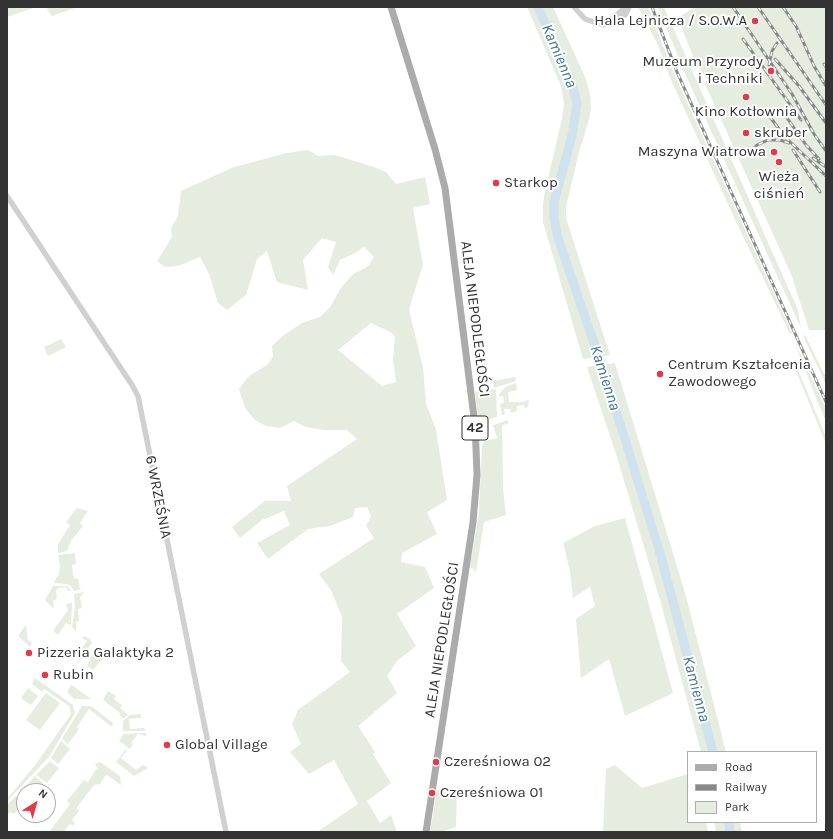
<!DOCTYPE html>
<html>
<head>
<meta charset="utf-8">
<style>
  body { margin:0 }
  #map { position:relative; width:833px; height:839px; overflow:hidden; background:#fff; font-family:Karla,sans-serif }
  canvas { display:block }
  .frame { position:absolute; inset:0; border:8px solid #333; pointer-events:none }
  .legend { position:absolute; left:687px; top:751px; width:130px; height:72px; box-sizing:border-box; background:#fff; border:1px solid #adadad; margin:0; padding:5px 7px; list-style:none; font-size:12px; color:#333 }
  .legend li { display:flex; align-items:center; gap:8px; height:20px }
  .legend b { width:20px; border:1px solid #adadad }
  .north { position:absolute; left:16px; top:783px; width:40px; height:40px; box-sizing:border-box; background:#fff; border:1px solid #adadad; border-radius:50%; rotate:37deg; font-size:11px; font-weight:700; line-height:16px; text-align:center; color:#333 }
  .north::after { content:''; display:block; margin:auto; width:14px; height:18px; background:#e63946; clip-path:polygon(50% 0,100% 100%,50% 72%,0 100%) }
</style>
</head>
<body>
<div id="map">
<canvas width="833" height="839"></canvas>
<div class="frame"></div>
<ul class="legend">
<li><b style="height:5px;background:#ababab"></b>Road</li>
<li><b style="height:5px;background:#888"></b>Railway</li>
<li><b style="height:11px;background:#e6ecdf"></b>Park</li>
</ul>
<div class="north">N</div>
</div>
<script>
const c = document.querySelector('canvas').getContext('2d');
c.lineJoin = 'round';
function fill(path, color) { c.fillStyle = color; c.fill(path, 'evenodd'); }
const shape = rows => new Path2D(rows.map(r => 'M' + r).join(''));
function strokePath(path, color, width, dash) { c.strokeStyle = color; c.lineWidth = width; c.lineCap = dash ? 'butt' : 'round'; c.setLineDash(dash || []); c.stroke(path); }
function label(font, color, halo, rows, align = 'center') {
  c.font = font + ' Karla,sans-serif'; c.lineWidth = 4; c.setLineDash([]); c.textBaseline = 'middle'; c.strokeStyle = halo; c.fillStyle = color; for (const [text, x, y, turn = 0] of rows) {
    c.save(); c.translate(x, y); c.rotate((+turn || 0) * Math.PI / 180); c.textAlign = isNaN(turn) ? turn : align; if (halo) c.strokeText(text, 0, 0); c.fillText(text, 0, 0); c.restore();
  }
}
const green = shape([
  [7,7,36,7,7,17],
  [46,7,77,7,52,16],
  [527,7,553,7,586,79,590,94,591,107,589,120,579,152,566,207,566,218,610,355,583,359,543,222,543,204,545,191,562,119,564,104,561,86],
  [638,7,648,7,672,69,792,333,790,334,738,226,671,80,657,43],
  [658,7,664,7,786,283,798,310,801,328,687,78],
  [695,7,826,7,826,330,809,330,791,274,705,84,707,80,694,59,678,18],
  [308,150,318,156,335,155,374,167,386,172,396,184,425,177,430,204,413,208,423,265,409,309,423,368,426,403,436,430,447,500,427,512,437,534,402,553,401,562,425,567,434,588,397,614,416,646,397,661,387,676,397,693,358,726,375,752,373,754,391,783,367,801,380,823,391,815,397,832,317,832,358,804,334,760,309,774,290,752,301,744,292,724,298,710,350,672,341,661,342,617,331,590,319,574,374,538,366,526,371,516,367,507,355,508,353,517,330,526,308,529,268,559,257,543,290,525,284,511,262,520,240,538,232,527,265,501,291,501,287,486,357,439,347,430,323,430,306,427,294,421,280,428,266,426,255,420,245,408,239,389,249,376,267,365,273,357,272,346,284,335,302,323,320,317,331,306,340,289,353,274,367,267,374,257,364,247,355,253,340,260,333,275,328,267,336,242,322,238,303,260,308,290,277,282,267,251,257,259,246,295,227,310,218,303,209,274,200,257,178,266,165,267,157,261,172,237,171,228,178,216,181,191,234,167,287,153],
  [371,323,392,333,395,337,393,359,396,382,382,386,338,350],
  [805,335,826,378,826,384,803,336],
  [61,339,66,347,48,356,44,347],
  [794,341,826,409,826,421,816,398],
  [794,360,826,437,826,444,792,361],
  [615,363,686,596,726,752,701,752,660,600,616,454,587,367],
  [515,377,516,381,494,388,493,381],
  [516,383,517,390,508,392,509,402,519,402,519,403,529,400,528,406,525,409,524,405,517,406,517,411,511,413,510,409,504,409,505,414,502,415,500,404,504,403,503,396,499,396,499,394,507,386],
  [496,389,497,417,482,421,478,418,475,394,476,392],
  [508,420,508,424,502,425,503,489,506,515,484,522,476,572,470,566,479,512,482,446,485,441,497,438,493,425],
  [77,508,88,511,80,523,83,526,71,541,67,551,58,553,58,544,70,525,66,522],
  [625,518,673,693,625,716,609,659,581,678,576,619,595,606,590,587,573,598,570,571,563,543,595,526],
  [75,553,76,564,72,565,73,575,75,579,78,578,80,589,83,589,74,591,71,586,67,584,54,583,56,578,58,577,60,566,58,555],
  [53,586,67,586,71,591,68,591,66,587,58,588,56,591,57,598,53,602,54,609,45,600],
  [84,592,80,597,82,608,78,609,79,621,76,622,76,631,72,627,75,608,74,594],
  [72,603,71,625,66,623,58,635,53,631,68,610,66,604],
  [26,625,28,640,32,643,30,647,18,636],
  [84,636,90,639,92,643,76,666,80,658,76,655,87,641,82,638],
  [95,649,96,653,104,660,101,660,93,670,87,666],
  [35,678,73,705,75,713,49,757,7,801,7,799,36,764,71,714,69,706,44,689,42,692,32,684],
  [71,685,73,686,91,699,74,699,67,692],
  [28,688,38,696,31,705,21,698],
  [108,691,116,696,114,699,122,705,120,708,128,715,122,719,119,712,103,700],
  [46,693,60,703,40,730,26,720],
  [82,706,91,706,113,723,112,727,89,709,77,727,79,729,68,744,62,739],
  [141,714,141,718,129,719,130,729,144,728,146,731,123,731,123,721,130,715],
  [146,733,146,736,138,734,131,743,133,744,130,749,119,741,123,735,121,734],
  [61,741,70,749,58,764,51,758],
  [126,749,127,750,121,758,136,770,143,765,148,768,134,776,116,762],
  [50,761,59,768,47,783,36,775],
  [100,762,120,776,121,785,107,775,105,776,100,784,94,785,77,807,77,809,79,811,72,820,75,823,73,826,70,824,68,826,64,832,49,832,70,804,67,801,84,780,88,782,97,768,95,764],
  [615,765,642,788,688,774,688,822,706,822,708,832,603,832,606,769],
  [35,776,43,783,37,791,24,791,24,799,18,794],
  [457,789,456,827,442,832,430,832,437,790],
  [16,796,24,802,14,814,10,812,7,815,7,805],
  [714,822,740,822,742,832,716,832]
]);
const river = shape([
  [538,7,573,88,577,103,572,136,554,202,554,219,558,238,607,381,660,553,713,752],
  [729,822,730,832]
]);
const tertiary = shape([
  [574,7,585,19,603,25,618,21,625,15,629,7],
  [600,23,613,18,626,7],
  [7,196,132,385,138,396,226,832]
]);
const primary = shape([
  [391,7,435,149,445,188,475,425,476,448,477,475,473,522,426,832]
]);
const rail = shape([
  [652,7,677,72,826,402],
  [733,7,792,94,814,134,826,151],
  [758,7,826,105],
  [783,7,796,26,814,66,826,86],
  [743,39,801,120],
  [775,59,799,86,826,123],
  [824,64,826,67],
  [769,65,772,51,777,43],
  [764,109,785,137,826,176],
  [785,115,806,145,819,159],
  [752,150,757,145,768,140,780,140,789,143],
  [793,150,820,192],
  [813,158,826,167]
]);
const markers = [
  [755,21,4,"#e63946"],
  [771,71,4,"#e63946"],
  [746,97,4,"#e63946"],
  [746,133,4,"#e63946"],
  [774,152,4,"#e63946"],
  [779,162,4,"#e63946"],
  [496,183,4,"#e63946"],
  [660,374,4,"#e63946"],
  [29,653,4,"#e63946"],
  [45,675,4,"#e63946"],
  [167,745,4,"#e63946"],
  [436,762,4,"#e63946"],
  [432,793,4,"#e63946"]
];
const shields = [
  [475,428,26]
];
const shieldNames = [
  ["42",475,428]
];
const poiNames = [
  ["Hala Lejnicza / S.O.W.A",747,21,"right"],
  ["Muzeum Przyrody",763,62,"right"],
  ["i Techniki",763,79,"right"],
  ["Kino Kotłownia",746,112,"center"],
  ["skruber",754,133],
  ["Maszyna Wiatrowa",766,152,"right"],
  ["Wieża",779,177,"center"],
  ["ciśnień",779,194,"center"],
  ["Starkop",504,183],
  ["Centrum Kształcenia",668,365],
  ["Zawodowego",668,382],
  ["Pizzeria Galaktyka 2",37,653],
  ["Rubin",53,675],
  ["Global Village",175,745],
  ["Czereśniowa 02",444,762],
  ["Czereśniowa 01",440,793]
];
const streetNames = [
  ["ALEJA NIEPODLEGŁOŚCI",475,319,83],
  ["6 WRZEŚNIA",158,497,79],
  ["ALEJA NIEPODLEGŁOŚCI",442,640,-81]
];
const waterNames = [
  ["Kamienna",559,56,67],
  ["Kamienna",605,378,72],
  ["Kamienna",696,689,75]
];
fill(green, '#e6ecdf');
strokePath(river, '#cfe2ee', 9);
strokePath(tertiary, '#d0d0d0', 5.5);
strokePath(primary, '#ababab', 7);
strokePath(rail, '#888', 3);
strokePath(rail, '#fff', 1.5, [4.5]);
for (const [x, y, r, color] of markers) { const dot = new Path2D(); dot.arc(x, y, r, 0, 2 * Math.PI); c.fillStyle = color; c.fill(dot); strokePath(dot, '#fff', 1.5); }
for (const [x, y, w] of shields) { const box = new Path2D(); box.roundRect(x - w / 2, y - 12, w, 24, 3); c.fillStyle = '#fff'; c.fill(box); strokePath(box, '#333', 1); }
label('bold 14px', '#333', null, shieldNames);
label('15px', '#333', '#fff', poiNames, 'left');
label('15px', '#333', '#fff', streetNames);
label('italic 16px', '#3f7597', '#fff', waterNames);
</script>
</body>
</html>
